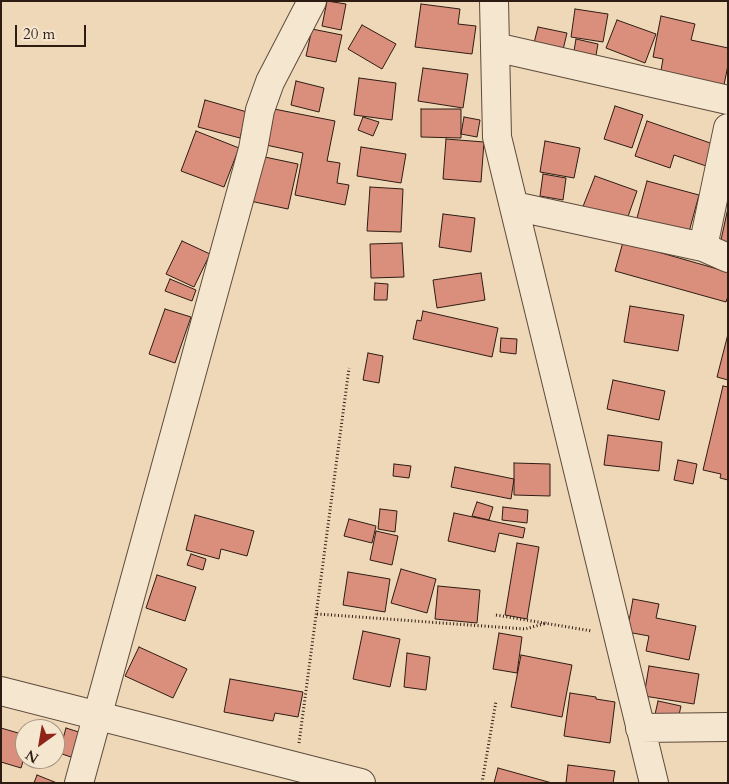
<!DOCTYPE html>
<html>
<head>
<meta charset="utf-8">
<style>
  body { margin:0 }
  #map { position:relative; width:729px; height:784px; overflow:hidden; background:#efd8b7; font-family:Cardo,serif }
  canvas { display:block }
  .frame { position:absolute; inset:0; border:2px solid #2e1c13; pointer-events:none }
  .north { position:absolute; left:15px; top:719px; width:50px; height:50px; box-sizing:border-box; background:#f5e6d0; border:1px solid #a59584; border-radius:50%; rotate:212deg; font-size:14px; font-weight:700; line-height:20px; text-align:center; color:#2e1c13 }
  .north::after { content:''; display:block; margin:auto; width:18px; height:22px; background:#8f2418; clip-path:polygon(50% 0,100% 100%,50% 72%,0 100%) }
  .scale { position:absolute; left:15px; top:25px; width:71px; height:22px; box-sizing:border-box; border:2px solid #2e1c13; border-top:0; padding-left:6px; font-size:15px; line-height:18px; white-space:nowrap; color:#2e1c13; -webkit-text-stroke:4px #f5e6d0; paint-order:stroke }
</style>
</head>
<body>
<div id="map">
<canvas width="729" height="784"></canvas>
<div class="frame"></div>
<div class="north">N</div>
<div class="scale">20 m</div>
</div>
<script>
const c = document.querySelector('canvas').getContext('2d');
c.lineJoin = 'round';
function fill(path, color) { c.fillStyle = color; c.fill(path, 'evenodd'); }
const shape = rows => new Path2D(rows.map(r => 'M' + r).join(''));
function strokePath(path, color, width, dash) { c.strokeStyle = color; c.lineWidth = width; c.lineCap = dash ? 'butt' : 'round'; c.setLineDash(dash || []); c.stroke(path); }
const building = shape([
  [327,1,346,4,341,30,322,26,327,1],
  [421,4,460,9,458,24,476,26,472,54,415,47,421,4],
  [575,9,608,14,603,42,571,37,575,9],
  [661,16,695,24,691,40,728,48,728,65,723,90,660,76,663,59,653,57,661,16],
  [617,20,656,34,645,63,606,48,617,20],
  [362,25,396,44,382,69,348,49,362,25],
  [538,27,567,33,562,54,533,47,538,27],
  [312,29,342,35,336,62,306,56,312,29],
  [576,39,598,44,595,61,573,57,576,39],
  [423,68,468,74,463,108,418,101,423,68],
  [359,78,396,83,392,120,354,115,359,78],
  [296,81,324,88,319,112,291,105,296,81],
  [205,100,247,112,240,138,198,127,205,100],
  [615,106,643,115,632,148,604,139,615,106],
  [274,109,335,121,327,161,340,163,337,183,349,185,345,205,295,195,303,153,266,145,274,109],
  [421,109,461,109,461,138,421,137,421,109],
  [363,117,379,122,373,136,358,130,363,117],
  [464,117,480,120,477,137,461,134,464,117],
  [647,121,716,145,709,167,674,155,670,168,635,156,647,121],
  [196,131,239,148,224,187,181,171,196,131],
  [446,139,484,142,481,182,443,179,446,139],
  [545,141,580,148,574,178,540,172,545,141],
  [361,147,406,154,401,183,357,176,361,147],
  [260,156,298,164,288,209,250,201,260,156],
  [543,174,566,178,563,200,540,196,543,174],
  [595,176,637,191,625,225,582,209,595,176],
  [647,181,699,195,686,243,634,229,647,181],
  [370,187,403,189,401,232,367,231,370,187],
  [728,208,728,251,719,249,728,208],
  [443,214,475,218,471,252,439,247,443,214],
  [182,241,210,254,194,287,166,274,182,241],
  [623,242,728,272,728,296,726,302,615,271,623,242],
  [402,243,404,277,371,278,370,244,402,243],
  [481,273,485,300,437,308,433,280,481,273],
  [170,279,196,290,192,301,165,291,170,279],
  [375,283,388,284,387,300,374,300,375,283],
  [630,306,684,315,678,351,624,342,630,306],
  [165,309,191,317,175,363,149,354,165,309],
  [423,311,498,328,492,357,413,339,417,320,421,321,423,311],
  [728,334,728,380,717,377,728,334],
  [501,338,517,339,516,354,500,352,501,338],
  [368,353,383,356,379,383,363,380,368,353],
  [613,380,665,391,659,420,607,409,613,380],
  [723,386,728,387,728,480,720,478,721,474,703,470,723,386],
  [608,435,662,442,659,471,604,465,608,435],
  [678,460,697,464,693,484,674,480,678,460],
  [514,463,550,464,550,496,514,495,514,463],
  [394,464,411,466,409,478,393,476,394,464],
  [455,467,514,479,511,499,451,487,455,467],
  [477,502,493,507,489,520,472,516,477,502],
  [503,507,528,510,527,523,502,520,503,507],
  [380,509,397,511,395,532,378,529,380,509],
  [454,513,525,528,523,538,499,533,495,552,448,541,454,513],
  [195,515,254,531,247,556,221,549,219,559,186,550,195,515],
  [349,519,376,526,372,543,344,536,349,519],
  [376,531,398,536,392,565,370,560,376,531],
  [517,543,539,547,527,619,505,615,517,543],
  [191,554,206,559,203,570,187,565,191,554],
  [401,569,436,579,427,613,391,603,401,569],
  [348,572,390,579,385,612,343,605,348,572],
  [157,575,196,587,185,621,146,608,157,575],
  [438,586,480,590,477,623,435,619,438,586],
  [633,599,659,604,656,618,696,626,689,660,646,651,649,636,627,632,633,599],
  [363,631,400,639,390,687,353,679,363,631],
  [499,633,522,637,517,673,493,669,499,633],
  [139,647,187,669,173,698,125,676,139,647],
  [407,653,430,657,426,690,404,687,407,653],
  [521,655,572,665,562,717,511,707,521,655],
  [649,666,699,674,694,704,644,696,649,666],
  [230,679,303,692,298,717,275,713,273,721,224,712,230,679],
  [570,693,596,697,596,699,615,702,610,743,564,736,570,693],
  [658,701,681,706,677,724,654,719,658,701],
  [1,728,25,735,25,755,21,768,1,762,1,728],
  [66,728,85,734,77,759,59,753,66,728],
  [568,765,615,771,613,783,566,783,568,765],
  [498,768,552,783,494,783,498,768],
  [37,775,57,783,34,783,37,775]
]);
const path = shape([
  [317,614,525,629,547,623],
  [496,615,592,631],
  [299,743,349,368],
  [482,783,496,701]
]);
const minor = shape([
  [494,1,497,137,654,783],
  [495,47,728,100],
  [514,206,703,247,728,258],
  [703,247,728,128],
  [1,691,361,783],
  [640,728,728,727],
  [79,783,253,149,260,110,270,82,312,1]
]);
fill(building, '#da8f7d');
strokePath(building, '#2e1c13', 1);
strokePath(minor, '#5e4b3c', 30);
strokePath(path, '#2e1c13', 3, [1, 2.5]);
strokePath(minor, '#f5e6d0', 28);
</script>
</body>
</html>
